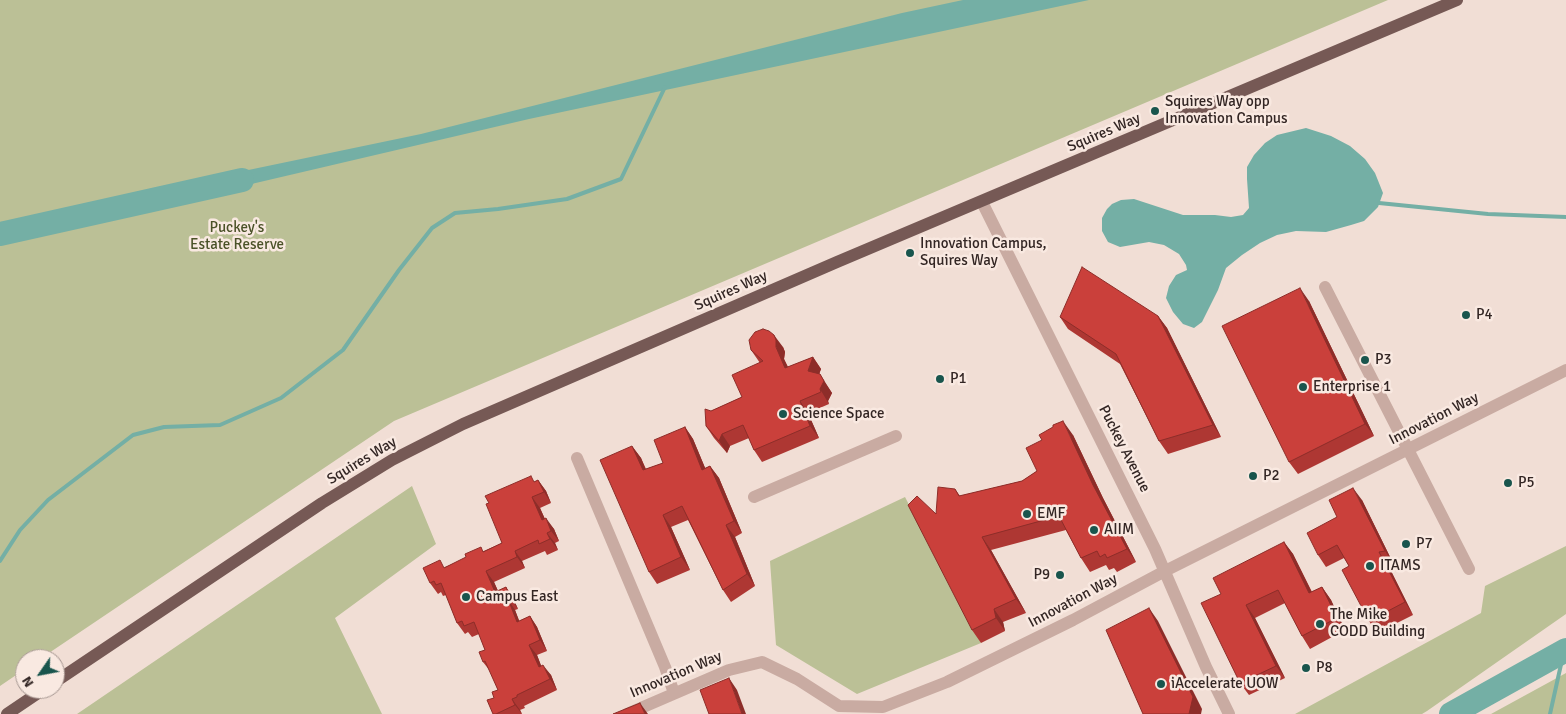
<!DOCTYPE html>
<html>
<head>
<meta charset="utf-8">
<style>
  body { margin:0 }
  #map { position:relative; width:1566px; height:714px; overflow:hidden; background:#f1ded5; font-family:Signika,sans-serif }
  canvas { display:block }
  .north { position:absolute; left:15px; top:649px; width:50px; height:50px; box-sizing:border-box; background:#f9e9e1; border:1px solid #aa9b95; border-radius:50%; rotate:237deg; font-size:14px; font-weight:700; line-height:20px; text-align:center; color:#332624 }
  .north::after { content:''; display:block; margin:auto; width:18px; height:22px; background:#19554d; clip-path:polygon(50% 0,100% 100%,50% 72%,0 100%) }
</style>
</head>
<body>
<div id="map">
<canvas width="1566" height="714"></canvas>
<div class="north">N</div>
</div>
<script>
const c = document.querySelector('canvas').getContext('2d');
c.lineJoin = 'round';
function fill(path, color) { c.fillStyle = color; c.fill(path, 'evenodd'); }
const shape = rows => new Path2D(rows.map(r => 'M' + r).join(''));
function strokePath(path, color, width, dash) { c.strokeStyle = color; c.lineWidth = width; c.lineCap = dash ? 'butt' : 'round'; c.setLineDash(dash || []); c.stroke(path); }
function label(font, color, halo, rows, align = 'center') {
  c.font = font + ' Signika,sans-serif'; c.lineWidth = 5; c.setLineDash([]); c.textBaseline = 'middle'; c.strokeStyle = halo; c.fillStyle = color; for (const [text, x, y, turn = 0] of rows) {
    c.save(); c.translate(x, y); c.rotate((+turn || 0) * Math.PI / 180); c.textAlign = isNaN(turn) ? turn : align; if (halo) c.strokeText(text, 0, 0); c.fillText(text, 0, 0); c.restore();
  }
}
const green = shape([
  [0,0,1388,0,394,421,40,659,25,659,25,669,0,686],
  [412,486,436,544,335,618,382,714,77,714],
  [905,497,981,643,857,694,776,645,770,561],
  [1566,546,1566,614,1427,711,1422,714,1295,714,1481,613,1485,586],
  [1566,673,1566,714,1491,714]
]);
const water = shape([
  [963,0,1089,0,529,119,213,193,210,178,421,134,902,13],
  [1306,128,1331,136,1350,146,1365,159,1375,173,1383,193,1378,207,1364,221,1351,225,1326,232,1296,231,1277,235,1260,243,1242,255,1226,268,1218,290,1202,322,1194,328,1183,324,1173,312,1166,298,1169,286,1176,275,1187,270,1186,265,1179,254,1164,245,1149,242,1120,247,1108,242,1102,231,1102,218,1107,209,1112,204,1121,200,1134,199,1183,215,1215,215,1231,217,1243,215,1249,208,1247,179,1247,167,1254,155,1265,143,1277,135]
]);
const stream = shape([
  [1379,203,1488,214,1566,217],
  [0,561,20,530,48,500,133,435,164,427,220,425,281,398,343,350,399,270,432,228,455,213,498,209,567,199,621,179,665,87],
  [1550,714,1564,651]
]);
const river = shape([
  [0,234,242,180],
  [1451,714,1566,650]
]);
const minor = shape([
  [982,202,1155,549,1206,667,1229,714],
  [1325,287,1469,569],
  [577,458,665,667,674,693],
  [754,497,896,436],
  [627,714,729,670,762,662,797,679,839,706,883,707,947,682,1073,620,1165,571,1566,370]
]);
const major = shape([
  [55,682,322,503,392,460,463,424,837,262,1457,0],
  [7,714,44,689]
]);
const wall = shape([
  [1309,301,1374,436,1298,474,1289,462],
  [1158,316,1167,328,1221,437,1168,454,1159,441,1120,364,1068,329,1060,317],
  [783,347,785,352,784,359,788,367,813,357,821,369,819,374,832,393,828,401,829,404,808,413,819,438,762,462,754,450,749,438,730,446,727,453,714,438,706,426,711,411,742,397,760,363,751,350],
  [685,427,693,439,705,468,710,466,719,478,742,533,735,537,755,586,731,602,723,590,688,520,671,527,690,570,657,584,649,572,632,446,641,458,646,469,663,463],
  [1073,435,1103,498,1136,562,1117,572,1114,568,1109,570,1106,565,1090,572,1081,558,1066,530,991,550,1026,613,1003,622,1005,631,981,643,972,630,936,514,955,489,960,496,1022,481,1037,471],
  [538,480,546,491,551,503,540,508,545,519,554,529,559,541,555,543,558,550,547,555,545,551,522,561,525,568,494,582,498,591,506,587,513,598,518,609,515,610,519,621,530,616,537,627,547,651,537,655,541,666,551,675,557,690,524,706,525,708,520,710,522,714,493,714,494,698,498,690,490,671,483,662,485,650,479,634,472,637,468,632,465,634,457,623,446,595,443,596,441,592,438,594,430,583,445,567,484,551,502,543,489,503],
  [1362,500,1393,563,1388,565,1413,615,1377,633,1369,621,1349,566,1344,558,1326,567,1318,555,1337,517],
  [1284,542,1293,554,1312,592,1322,587,1331,600,1345,630,1310,649,1302,636,1285,603,1255,618,1285,678,1249,695,1240,683,1221,594]
]);
const shadedWall = shape([
  [1300,288,1309,301,1374,436,1365,424],
  [1158,316,1167,328,1221,437,1213,425],
  [774,335,783,347,785,352,784,359,794,380,785,368,776,347],
  [813,357,821,369,816,383,808,371],
  [820,374,832,393,828,401,829,404,820,389],
  [800,401,808,413,819,438,810,426],
  [1063,421,1073,435,1103,498,1136,562,1127,549,1093,485],
  [685,427,693,439,711,482,702,470],
  [722,434,730,446,727,453,719,441],
  [632,446,641,458,651,483,643,470],
  [710,466,719,478,742,533,734,521],
  [538,480,546,491,551,503,544,492],
  [1353,488,1362,500,1393,563,1385,551],
  [532,497,540,508,550,531,542,520],
  [663,515,671,527,690,570,681,557],
  [546,518,554,529,559,541,551,531],
  [726,525,735,537,755,586,747,574],
  [547,533,555,543,558,550,550,539],
  [982,537,991,550,1026,613,1016,599],
  [1284,542,1293,554,1318,605,1309,593],
  [515,551,522,561,525,568,517,557],
  [1379,552,1388,565,1413,615,1405,602],
  [486,571,494,582,503,602,495,592],
  [506,587,513,598,518,609,510,598],
  [1322,587,1331,600,1345,630,1337,618],
  [508,599,515,610,524,633,517,622],
  [1246,605,1255,618,1285,678,1276,666],
  [1149,608,1158,621,1202,709,1201,714,1189,714],
  [994,609,1003,622,1005,631,996,618],
  [530,616,537,627,547,651,540,640],
  [529,645,537,655,546,678,539,667],
  [543,665,551,675,557,690,550,679],
  [729,678,737,690,746,714,742,714],
  [512,699,520,710,522,714,515,705],
  [640,703,648,714,645,714]
]);
const building = shape([
  [1082,267,1158,316,1213,425,1159,441,1116,354,1060,317,1082,267],
  [1300,288,1365,424,1289,462,1222,326,1300,288],
  [763,329,769,331,774,335,776,340,776,347,785,368,813,357,808,371,820,374,824,381,820,389,821,392,800,401,810,426,754,450,743,425,722,434,719,441,706,426,705,409,711,411,742,397,732,375,763,361,751,350,749,340,755,332,763,329],
  [1063,421,1093,485,1127,549,1107,558,1105,554,1100,557,1097,551,1081,558,1059,516,982,537,1016,599,994,609,996,618,972,630,908,505,917,496,936,514,938,487,955,489,959,496,1022,481,1037,471,1026,448,1042,440,1039,435,1053,427,1053,425,1063,421],
  [685,427,702,470,710,466,734,521,726,525,747,574,723,590,682,506,663,515,681,557,649,572,600,460,632,446,643,470,663,463,654,440,685,427],
  [531,476,534,482,538,480,544,492,532,497,542,520,546,518,551,531,547,533,550,539,539,544,538,540,515,551,517,557,486,571,495,592,506,587,510,598,508,599,517,622,530,616,540,640,529,645,539,667,543,665,550,679,517,695,517,697,512,699,515,705,496,714,493,714,487,700,494,698,492,692,498,690,485,661,483,662,479,652,485,650,474,622,464,626,462,621,457,623,441,583,436,585,434,581,430,583,423,568,440,560,444,568,466,557,465,554,481,547,483,552,502,543,486,504,489,503,485,496,531,476],
  [1353,488,1385,551,1379,552,1405,602,1369,621,1342,570,1349,566,1337,545,1318,555,1307,533,1337,517,1329,500,1353,488],
  [1284,542,1309,593,1322,587,1337,618,1302,636,1278,590,1246,605,1276,666,1240,683,1201,603,1221,594,1213,578,1284,542],
  [1149,608,1193,697,1189,714,1143,714,1106,630,1149,608],
  [729,678,742,714,709,714,700,690,729,678],
  [640,703,645,714,613,714,640,703]
]);
const markers = [
  [1155,111,5,"#19554d"],
  [910,253,5,"#19554d"],
  [1466,315,5,"#19554d"],
  [1365,360,5,"#19554d"],
  [940,379,5,"#19554d"],
  [1303,387,5,"#19554d"],
  [783,414,5,"#19554d"],
  [1253,476,5,"#19554d"],
  [1508,483,5,"#19554d"],
  [1027,514,5,"#19554d"],
  [1094,530,5,"#19554d"],
  [1406,544,5,"#19554d"],
  [1370,566,5,"#19554d"],
  [1060,575,5,"#19554d"],
  [466,597,5,"#19554d"],
  [1320,624,5,"#19554d"],
  [1306,668,5,"#19554d"],
  [1161,684,5,"#19554d"]
];
const poiNames = [
  ["Squires Way opp",1165,102],
  ["Innovation Campus",1165,119],
  ["Innovation Campus,",920,244],
  ["Squires Way",920,261],
  ["P4",1476,315],
  ["P3",1375,360],
  ["P1",950,379],
  ["Enterprise 1",1313,387],
  ["Science Space",793,414],
  ["P2",1263,476],
  ["P5",1518,483],
  ["EMF",1037,514],
  ["AIIM",1104,530],
  ["P7",1416,544],
  ["ITAMS",1380,566],
  ["P9",1050,575,"right"],
  ["Campus East",476,597],
  ["The Mike",1330,615],
  ["CODD Building",1330,632],
  ["P8",1316,668],
  ["iAccelerate UOW",1171,684]
];
const streetNames = [
  ["Squires Way",1104,133,-23],
  ["Squires Way",731,291,-24],
  ["Innovation Way",1434,419,-27],
  ["Puckey Avenue",1124,449,63],
  ["Squires Way",362,461,-31],
  ["Innovation Way",1073,601,-28],
  ["Innovation Way",676,675,-23]
];
const parkNames = [
  ["Puckey's",237,228],
  ["Estate Reserve",237,245]
];
fill(green, '#bbc096');
fill(water, '#74afa5');
strokePath(stream, '#74afa5', 4);
strokePath(river, '#74afa5', 24);
strokePath(minor, '#c9aba2', 12);
strokePath(major, '#765955', 12);
fill(wall, '#ae3733');
fill(shadedWall, '#8d2d29');
fill(building, '#ca403b');
strokePath(building, '#8d2d29', 1);
for (const [x, y, r, color] of markers) { const dot = new Path2D(); dot.arc(x, y, r, 0, 2 * Math.PI); c.fillStyle = color; c.fill(dot); strokePath(dot, '#f9e9e1', 2); }
label('15px', '#332624', '#f9e9e1', poiNames, 'left');
label('15px', '#332624', '#f9e9e1', streetNames);
label('15px', '#4b5228', '#f9e9e1', parkNames);
</script>
</body>
</html>
